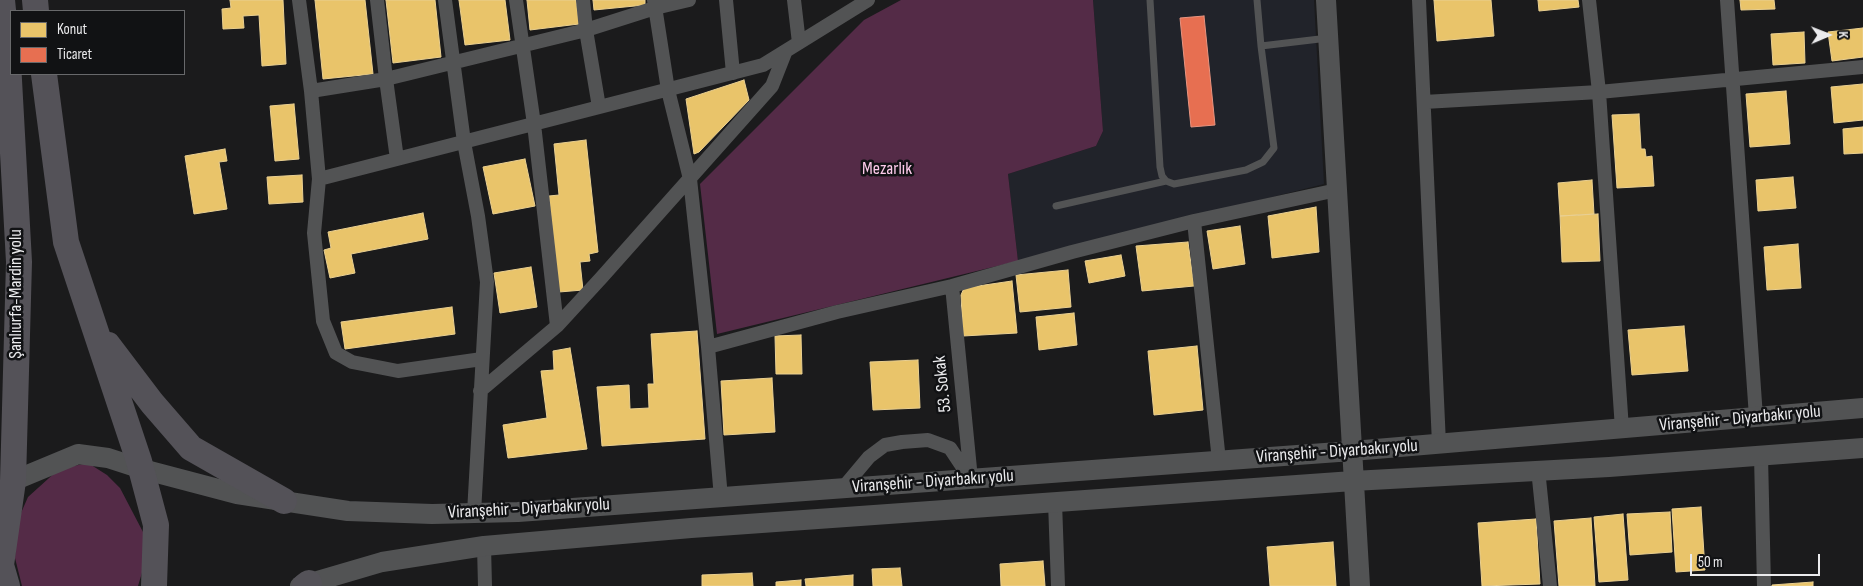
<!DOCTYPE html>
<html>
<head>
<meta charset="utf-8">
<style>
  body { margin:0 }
  #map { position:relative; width:1863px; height:586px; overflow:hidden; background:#1b1b1c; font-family:"Sofia Sans Condensed",sans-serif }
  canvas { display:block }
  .legend { position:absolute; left:10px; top:10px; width:175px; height:65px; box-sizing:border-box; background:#111214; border:1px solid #68696b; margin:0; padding:6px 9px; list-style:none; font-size:15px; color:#ebebed }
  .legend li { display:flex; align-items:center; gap:10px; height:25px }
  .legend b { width:25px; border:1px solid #68696b }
  .north { position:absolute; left:1803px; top:10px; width:50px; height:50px; -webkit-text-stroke:4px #111214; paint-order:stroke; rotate:89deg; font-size:14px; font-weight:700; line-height:20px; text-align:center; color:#ebebed }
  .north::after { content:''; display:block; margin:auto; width:18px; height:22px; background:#ebebed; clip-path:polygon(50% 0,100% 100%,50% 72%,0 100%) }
  .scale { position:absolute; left:1690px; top:554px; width:130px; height:22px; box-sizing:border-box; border:2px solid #ebebed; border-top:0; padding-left:6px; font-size:15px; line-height:18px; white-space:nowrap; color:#ebebed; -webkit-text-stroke:4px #111214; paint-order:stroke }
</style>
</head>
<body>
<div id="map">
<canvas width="1863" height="586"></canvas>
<ul class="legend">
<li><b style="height:14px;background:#e9c46a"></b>Konut</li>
<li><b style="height:14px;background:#e76f51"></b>Ticaret</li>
</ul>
<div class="north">K</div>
<div class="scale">50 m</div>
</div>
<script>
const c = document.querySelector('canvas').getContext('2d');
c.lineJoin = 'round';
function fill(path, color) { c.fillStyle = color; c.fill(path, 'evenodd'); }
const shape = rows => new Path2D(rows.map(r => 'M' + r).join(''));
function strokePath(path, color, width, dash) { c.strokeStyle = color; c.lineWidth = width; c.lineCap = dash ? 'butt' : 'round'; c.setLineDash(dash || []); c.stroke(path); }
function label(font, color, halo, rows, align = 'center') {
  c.font = font + ' "Sofia Sans Condensed",sans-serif'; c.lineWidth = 5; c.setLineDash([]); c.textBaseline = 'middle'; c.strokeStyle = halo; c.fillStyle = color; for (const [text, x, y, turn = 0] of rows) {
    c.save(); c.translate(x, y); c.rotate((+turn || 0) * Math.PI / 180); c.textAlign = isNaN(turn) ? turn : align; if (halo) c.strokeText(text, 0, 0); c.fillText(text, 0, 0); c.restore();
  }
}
const built = shape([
  [1093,0,1314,0,1324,184,1018,261,1008,174,1096,146,1103,131]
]);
const green = shape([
  [901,0,1093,0,1103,131,1096,146,1008,174,1018,261,717,334,700,184,864,20],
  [88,463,107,475,120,488,143,532,144,566,138,586,22,586,15,558,17,522,28,497,59,469]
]);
const homes = shape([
  [230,0,283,0,286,64,262,66,259,15,243,16,244,28,223,29,222,9,231,8,230,0],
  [315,0,365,0,373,74,323,79,315,0],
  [386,0,435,0,441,57,393,63,386,0],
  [459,0,505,0,510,40,465,45,459,0],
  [527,0,576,0,579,24,530,30,527,0],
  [593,0,645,0,645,5,594,10,593,0],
  [1434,0,1491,0,1494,36,1437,41,1434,0],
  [1538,0,1578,0,1579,7,1539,11,1538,0],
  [1740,0,1774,0,1775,9,1741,10,1740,0],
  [1863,28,1863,57,1832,61,1828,32,1863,28],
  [1804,32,1805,63,1773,65,1771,34,1804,32],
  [744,80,749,100,699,152,694,154,686,99,744,80],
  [1863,84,1863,120,1834,123,1831,87,1863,84],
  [1786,91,1790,144,1750,147,1746,94,1786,91],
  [294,104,299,159,275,161,270,106,294,104],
  [1639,114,1641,149,1645,149,1646,157,1652,156,1654,186,1617,188,1612,115,1639,114],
  [1863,127,1863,153,1844,154,1843,129,1863,127],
  [586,140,598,252,589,254,590,261,580,262,583,290,559,292,549,196,559,195,554,144,586,140],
  [225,149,227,161,219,162,227,209,194,214,185,156,225,149],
  [525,159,535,206,493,214,483,167,525,159],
  [302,175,303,202,269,204,267,177,302,175],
  [1793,177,1796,208,1758,211,1756,180,1793,177],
  [1592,180,1594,214,1560,216,1558,183,1592,180],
  [1316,207,1319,252,1272,258,1268,216,1316,207],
  [423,213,428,239,351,254,355,273,330,278,324,250,331,248,328,232,423,213],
  [1598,214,1600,261,1562,262,1560,216,1598,214],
  [1240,226,1245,264,1213,269,1207,231,1240,226],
  [1188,242,1194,286,1142,291,1136,246,1188,242],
  [1798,244,1801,288,1767,290,1764,247,1798,244],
  [1121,255,1125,276,1089,283,1085,261,1121,255],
  [531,267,537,307,500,313,494,273,531,267],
  [1068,270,1071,307,1020,312,1016,275,1068,270],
  [1012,281,1017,333,963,336,961,295,964,288,1012,281],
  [452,307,455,334,345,349,341,322,452,307],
  [1074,313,1077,345,1039,350,1036,317,1074,313],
  [1684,326,1688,371,1632,375,1628,330,1684,326],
  [697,331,705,439,602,446,597,387,629,385,630,409,649,408,648,384,654,384,651,334,697,331],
  [801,335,802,374,776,374,775,336,801,335],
  [1197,346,1203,410,1154,415,1148,351,1197,346],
  [570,348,587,449,508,458,503,425,547,418,541,371,554,370,553,351,570,348],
  [918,360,920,408,873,410,870,362,918,360],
  [772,378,775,432,724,435,721,381,772,378],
  [1701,507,1705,570,1676,572,1672,509,1701,507],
  [1670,512,1672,552,1630,555,1627,514,1670,512],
  [1623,514,1628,580,1599,582,1594,517,1623,514],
  [1591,518,1595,586,1559,586,1554,521,1591,518],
  [1536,519,1540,584,1482,586,1478,523,1536,519],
  [1333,542,1336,586,1270,586,1267,547,1333,542],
  [1043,561,1045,586,1001,586,1000,564,1043,561],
  [900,568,902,586,873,586,872,569,900,568],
  [752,573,753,586,702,586,702,575,752,573],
  [853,575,853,586,806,586,805,579,853,575],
  [801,580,801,586,776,586,776,582,801,580],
  [1813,582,1813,586,1772,586,1772,585,1813,582]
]);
const shops = shape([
  [1204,16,1215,125,1191,127,1180,18,1204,16]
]);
const lane = shape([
  [1150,0,1160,167,1162,176,1166,181,1174,184,1246,170,1263,162,1274,148,1261,46,1257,0],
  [1261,46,1328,38],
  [1056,206,1166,181]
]);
const street = shape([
  [299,0,311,91,319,179,314,233,323,321,336,353,352,362,398,371,482,359],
  [377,0,386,79,397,159],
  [445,0,464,142,478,216,487,282,474,513],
  [516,0,534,124,557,326],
  [583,0,586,30,599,107],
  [654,0,668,90,690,179,708,347,721,498],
  [726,0,733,73],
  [794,0,799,43],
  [1419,0,1439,444],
  [1589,0,1599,92,1622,429],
  [1727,0,1756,417],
  [311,91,386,79,586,30,655,8,689,0],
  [1424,102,1599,92,1863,67],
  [319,179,763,65,868,0],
  [1194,221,1219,461],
  [952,286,971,479],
  [708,347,837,312,952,286,1072,252,1194,221,1337,190],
  [480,391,557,326,602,277,772,86,785,53],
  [1761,456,1764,586],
  [1538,469,1550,586],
  [843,488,869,457,885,445,902,442,928,440,950,448,970,478],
  [1055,502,1058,586],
  [484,546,485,586]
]);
const secondary = shape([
  [1326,0,1360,586],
  [13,481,78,454,108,458,142,469,237,494,348,511,432,514,518,512,1352,451,1863,408],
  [300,586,382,562,484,546,691,528,1353,481,1609,467,1863,448]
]);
const highway = shape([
  [2,0,8,62,19,262,13,481,1,565,7,586],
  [35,0,36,11],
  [44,74,66,242,139,461,156,525,154,586],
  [108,345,152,403,191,448,284,501],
  [305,586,309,583]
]);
const parkNames = [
  ["Mezarlık",887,169]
];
const streetNames = [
  ["Şanlıurfa-Mardin yolu",16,294,-90],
  ["53. Sokak",943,384,-96],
  ["Viranşehir - Diyarbakır yolu",1740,419,-5],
  ["Viranşehir - Diyarbakır yolu",1337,452,-4],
  ["Viranşehir - Diyarbakır yolu",933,482,-4],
  ["Viranşehir - Diyarbakır yolu",529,509,-3]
];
fill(built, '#21232a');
fill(green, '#542b47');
fill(homes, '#e9c46a');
strokePath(homes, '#ead091', 1);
fill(shops, '#e76f51');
strokePath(shops, '#e89480', 1);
strokePath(lane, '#525354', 7);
strokePath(street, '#525354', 14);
strokePath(secondary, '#525354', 20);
strokePath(highway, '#545258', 26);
label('18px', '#fcc9e9', '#111214', parkNames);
label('18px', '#ebebed', '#111214', streetNames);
</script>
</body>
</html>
